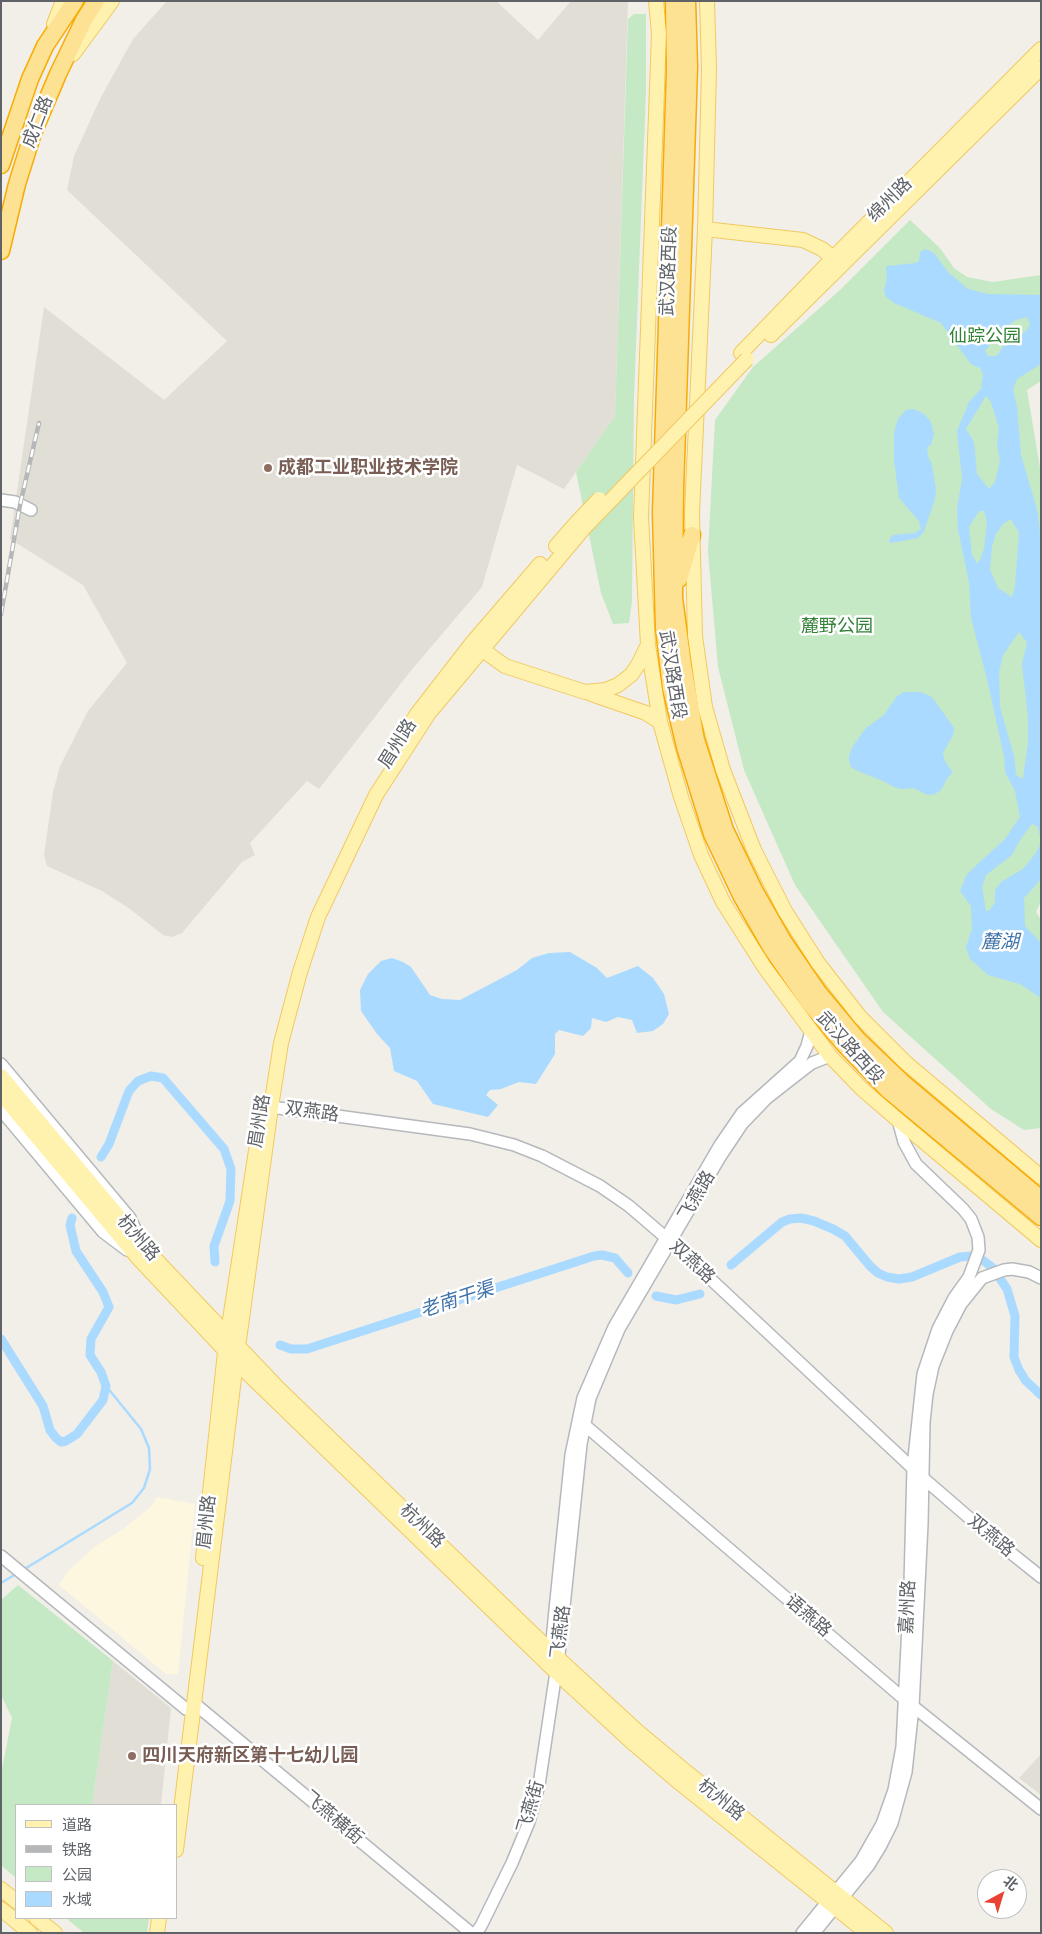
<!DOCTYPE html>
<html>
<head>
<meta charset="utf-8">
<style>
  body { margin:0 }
  #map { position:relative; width:1042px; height:1934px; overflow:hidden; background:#f1efe8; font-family:"Noto Sans","Noto Sans SC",sans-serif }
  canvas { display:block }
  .frame { position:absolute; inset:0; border:2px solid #5f6368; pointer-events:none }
  .legend { position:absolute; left:15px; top:1804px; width:162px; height:115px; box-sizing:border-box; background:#fff; border:1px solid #bfc1c3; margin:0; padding:6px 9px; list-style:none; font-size:15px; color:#5f6368 }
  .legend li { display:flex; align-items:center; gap:10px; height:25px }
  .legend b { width:25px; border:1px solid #bfc1c3 }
  .north { position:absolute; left:977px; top:1869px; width:50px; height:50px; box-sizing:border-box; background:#fff; border:1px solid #bfc1c3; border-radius:50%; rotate:39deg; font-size:14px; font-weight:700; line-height:20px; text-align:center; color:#5f6368 }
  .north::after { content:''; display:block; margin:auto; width:18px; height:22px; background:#ea4335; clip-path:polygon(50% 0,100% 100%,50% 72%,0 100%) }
</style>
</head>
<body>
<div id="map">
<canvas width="1042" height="1934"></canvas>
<div class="frame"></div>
<ul class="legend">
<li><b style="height:6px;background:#fff2af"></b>道路</li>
<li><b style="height:6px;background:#b6b7b8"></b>铁路</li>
<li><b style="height:14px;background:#c5e8c5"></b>公园</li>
<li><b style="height:14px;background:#aadaff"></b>水域</li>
</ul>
<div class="north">北</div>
</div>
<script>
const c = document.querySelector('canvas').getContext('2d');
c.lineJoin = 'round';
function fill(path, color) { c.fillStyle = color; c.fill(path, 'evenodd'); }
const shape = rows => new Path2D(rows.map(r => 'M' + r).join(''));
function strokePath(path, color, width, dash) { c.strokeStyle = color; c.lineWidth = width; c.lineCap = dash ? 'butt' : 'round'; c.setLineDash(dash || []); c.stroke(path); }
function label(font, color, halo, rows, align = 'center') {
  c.font = font + ' "Noto Sans","Noto Sans SC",sans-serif'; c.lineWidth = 5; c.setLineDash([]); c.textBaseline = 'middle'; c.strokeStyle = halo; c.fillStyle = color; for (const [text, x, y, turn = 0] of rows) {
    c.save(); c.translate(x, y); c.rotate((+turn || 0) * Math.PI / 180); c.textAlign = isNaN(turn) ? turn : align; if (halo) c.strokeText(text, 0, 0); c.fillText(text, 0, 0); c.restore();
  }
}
const commercial = shape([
  [157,1497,195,1504,178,1674,166,1674,59,1585,69,1570,96,1546,123,1529,153,1505]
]);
const education = shape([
  [167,1,496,1,538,40,571,1,628,1,615,416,564,489,517,465,482,587,409,673,319,789,307,781,250,843,255,855,242,862,182,933,172,937,163,935,130,909,102,891,47,866,44,855,53,792,60,766,88,711,127,663,83,585,10,539,44,307,164,400,227,341,67,190,74,156,100,99,133,39],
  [113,1661,171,1708,161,1805,92,1805],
  [1041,1754,1041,1795,1019,1778]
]);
const green = shape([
  [634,14,646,14,646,92,634,396,632,601,629,623,613,624,601,593,576,472,615,416,628,19],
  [910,220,940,248,954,268,967,277,993,282,1041,275,1041,381,1027,390,1041,474,1041,901,1036,912,1041,920,1041,1128,1024,1130,991,1109,883,1012,795,885,744,770,718,667,708,552,715,420,753,367,839,291],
  [18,1585,113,1661,92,1805,16,1805,16,1878,1,1865,1,1774,12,1718,1,1695,1,1600],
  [66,1918,149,1918,147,1933,84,1933]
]);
const water = shape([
  [925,249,934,253,948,272,968,289,988,294,1041,295,1041,364,1017,379,1013,389,1017,407,1021,455,1038,513,1041,546,1041,841,1038,827,1032,824,1020,840,1012,855,986,875,982,887,986,911,990,910,995,902,995,890,1001,882,1023,869,1036,853,1041,843,1041,879,1024,898,1025,926,1041,943,1041,998,1020,984,988,975,970,959,966,947,972,929,971,906,960,891,967,874,1005,839,1020,817,1015,791,1005,772,1004,756,987,679,971,618,969,582,958,530,957,509,962,479,957,431,969,402,981,389,983,374,980,368,971,364,941,323,894,303,886,297,884,290,887,279,886,268,887,266,916,263,919,261,920,252],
  [1027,317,1030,325,1027,330,1019,337,1006,342,997,356,988,356,985,351,1003,329,1016,320],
  [986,396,991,402,999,428,997,444,1000,461,995,482,989,489,977,474,974,442,966,429],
  [979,511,984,511,987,523,984,549,980,560,977,563,972,555,969,527],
  [1011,519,1019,533,1015,586,1012,597,998,588,990,570,992,546,996,534,1003,524],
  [1019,632,1027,642,1022,664,1028,717,1028,743,1023,779,1016,775,1014,756,1000,707,999,672,1003,655],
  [914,409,924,414,931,422,934,434,931,445,927,447,928,456,932,465,936,490,935,499,924,531,918,538,890,543,889,540,893,535,915,533,921,529,919,521,899,498,894,460,894,433,898,419,906,410],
  [904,692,921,692,932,697,954,728,953,735,943,753,945,761,953,773,948,777,941,790,935,794,928,795,913,788,901,789,894,787,885,782,856,770,851,767,849,760,849,756,853,746,866,728,884,715,897,696],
  [570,952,597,968,607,978,638,966,653,978,664,994,669,1014,663,1024,653,1031,637,1033,632,1020,618,1017,606,1022,592,1018,591,1028,583,1036,559,1030,555,1034,555,1054,536,1084,519,1082,501,1089,490,1090,486,1095,498,1105,488,1117,433,1104,417,1081,394,1071,390,1048,377,1034,361,1011,360,990,368,974,381,961,392,958,403,962,411,967,430,995,442,999,460,1000,517,970,532,958,549,953]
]);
const stream = shape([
  [23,1570,132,1503,144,1488,150,1469,149,1448,141,1429,106,1386],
  [1,1583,16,1574]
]);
const canal = shape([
  [101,1157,109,1144,129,1091,138,1081,151,1076,163,1078,224,1149,231,1169,230,1201,214,1246,215,1262],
  [731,1265,782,1222,790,1219,801,1218,814,1221,833,1229,845,1236,870,1266,878,1273,887,1277,899,1279,912,1277,960,1257,972,1256,980,1258,993,1268,1007,1289,1015,1316,1014,1357,1019,1370,1026,1381,1041,1395],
  [656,1296,676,1300,700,1294],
  [1,1339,43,1406,50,1430,56,1438,61,1442,66,1441,77,1434,103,1400,106,1386,101,1372,90,1355,91,1339,109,1307,103,1292,76,1251,70,1225,72,1218],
  [280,1345,291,1349,307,1349,594,1256,602,1255,615,1258,628,1273]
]);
const minor = shape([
  [1,500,15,502,31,510],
  [1,1064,130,1218,137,1233],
  [263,1104,271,1107,470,1134,514,1145,542,1156,600,1186,629,1206,671,1242,922,1477,996,1541,1041,1577],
  [1,1110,103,1232,127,1250],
  [580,1421,904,1699,1041,1809],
  [1,1556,186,1709],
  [553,1657,551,1651,555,1610,571,1455,583,1398,614,1327,720,1145,742,1113,800,1061,807,1046,811,1031],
  [558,1664,581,1444,590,1398,619,1329,720,1157,742,1124,767,1098,799,1073,812,1063,830,1056],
  [195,1704,471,1933],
  [476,1933,481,1926,512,1863,529,1822,539,1785,556,1672],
  [802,1933,861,1861,882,1824,894,1790,902,1747,910,1584,913,1467,923,1374,938,1329,954,1298,969,1277,979,1250,978,1237,971,1219,963,1209,916,1164,904,1142,898,1120],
  [814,1933,869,1865,880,1847,892,1823,906,1772,913,1707,922,1524,924,1422,927,1394,933,1366,947,1331,961,1304,982,1278,1004,1270,1012,1269,1029,1272,1041,1278]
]);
const major = shape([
  [656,1,659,34,641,517,648,645,660,722,681,797,701,855,723,902,765,968,830,1056,862,1089,898,1120,1041,1240],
  [707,1,709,69,705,229,692,513,695,636,705,707,723,770,754,850,785,911,818,963,860,1017,905,1062,1041,1177],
  [54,24,63,1],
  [73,54,112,1],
  [705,229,803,240,822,249,839,263],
  [771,335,1041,68],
  [741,353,833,258,1041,49],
  [556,546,577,522],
  [476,645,505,666,585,692,606,690,618,685,631,675,638,665,648,645],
  [591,694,646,713,660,722],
  [403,736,417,714,472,643,540,564],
  [1,1076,145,1248,199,1305,279,1389,559,1659,637,1731,685,1771,886,1933],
  [1,1094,139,1259,236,1362,556,1672,634,1744,676,1780,867,1933],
  [203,1558,225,1352,259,1131],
  [176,1850,236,1362,271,1107,281,1043,300,972,318,917,376,795,429,713,584,528],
  [1,1889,16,1901],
  [1,1909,30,1933],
  [36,1918,55,1933],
  [157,1933,159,1918]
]);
const highway = shape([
  [674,1,675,71,661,512,664,628,671,688,685,747,712,834,741,895,772,949,808,1001,844,1044,887,1089,1041,1217],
  [687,1,689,67,675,490,674,598,683,665,696,740,725,830,754,890,783,941,818,992,858,1040,902,1082,1041,1199],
  [1,165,30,79,45,46,75,1],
  [1,251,17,184,33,133,58,74,84,20,96,1],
  [679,579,692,535]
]);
const rail = shape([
  [1,614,20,505,39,423]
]);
const majorBridge = shape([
  [577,522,599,499],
  [584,528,747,359]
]);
const markers = [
  [268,468,5,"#8d6e63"],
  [132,1756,5,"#8d6e63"]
];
const streetNames = [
  ["成仁路",38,122,-69],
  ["绵州路",890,200,-45],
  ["武汉路西段",669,271,-88],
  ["武汉路西段",672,675,81],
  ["眉州路",398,744,-58],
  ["武汉路西段",850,1048,48],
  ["双燕路",312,1112,8],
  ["眉州路",260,1121,-81],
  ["飞燕路",697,1196,-60],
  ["杭州路",138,1238,49],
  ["双燕路",692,1262,43],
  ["眉州路",207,1522,-84],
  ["杭州路",422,1526,44],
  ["双燕路",991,1536,40],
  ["嘉州路",908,1607,-87],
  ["语燕路",808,1616,41],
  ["飞燕路",561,1632,-83],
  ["杭州路",721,1800,39],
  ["飞燕街",531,1807,-74],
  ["飞燕横街",333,1818,40]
];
const parkNames = [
  ["仙踪公园",985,337],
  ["麓野公园",837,627]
];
const educationNames = [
  ["成都工业职业技术学院",278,468],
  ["四川天府新区第十七幼儿园",142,1756]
];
const waterNames = [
  ["麓湖",1000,943],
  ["老南干渠",457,1300,-18]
];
fill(commercial, '#fef7e0');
fill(education, '#e1ded6');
fill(green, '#c5e8c5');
fill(water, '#aadaff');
strokePath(stream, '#aadaff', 2.5);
strokePath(canal, '#aadaff', 9);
strokePath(minor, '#b5b8bc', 14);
strokePath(major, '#f2c960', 16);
strokePath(highway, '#f9ab00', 19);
strokePath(minor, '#fff', 11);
strokePath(major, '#fff2af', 14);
strokePath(highway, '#fde293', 16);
strokePath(rail, '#b6b7b8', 4.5);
strokePath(rail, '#fff', 2.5, [8]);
strokePath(majorBridge, '#f2c960', 16, []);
strokePath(majorBridge, '#fff2af', 14);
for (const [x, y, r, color] of markers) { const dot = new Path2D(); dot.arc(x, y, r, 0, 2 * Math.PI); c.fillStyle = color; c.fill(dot); strokePath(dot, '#fff', 2); }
label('18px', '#5f6368', '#fff', streetNames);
label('18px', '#348238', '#fff', parkNames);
label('bold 18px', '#785e54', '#fff', educationNames, 'left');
label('italic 19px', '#4174aa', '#fff', waterNames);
</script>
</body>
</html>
